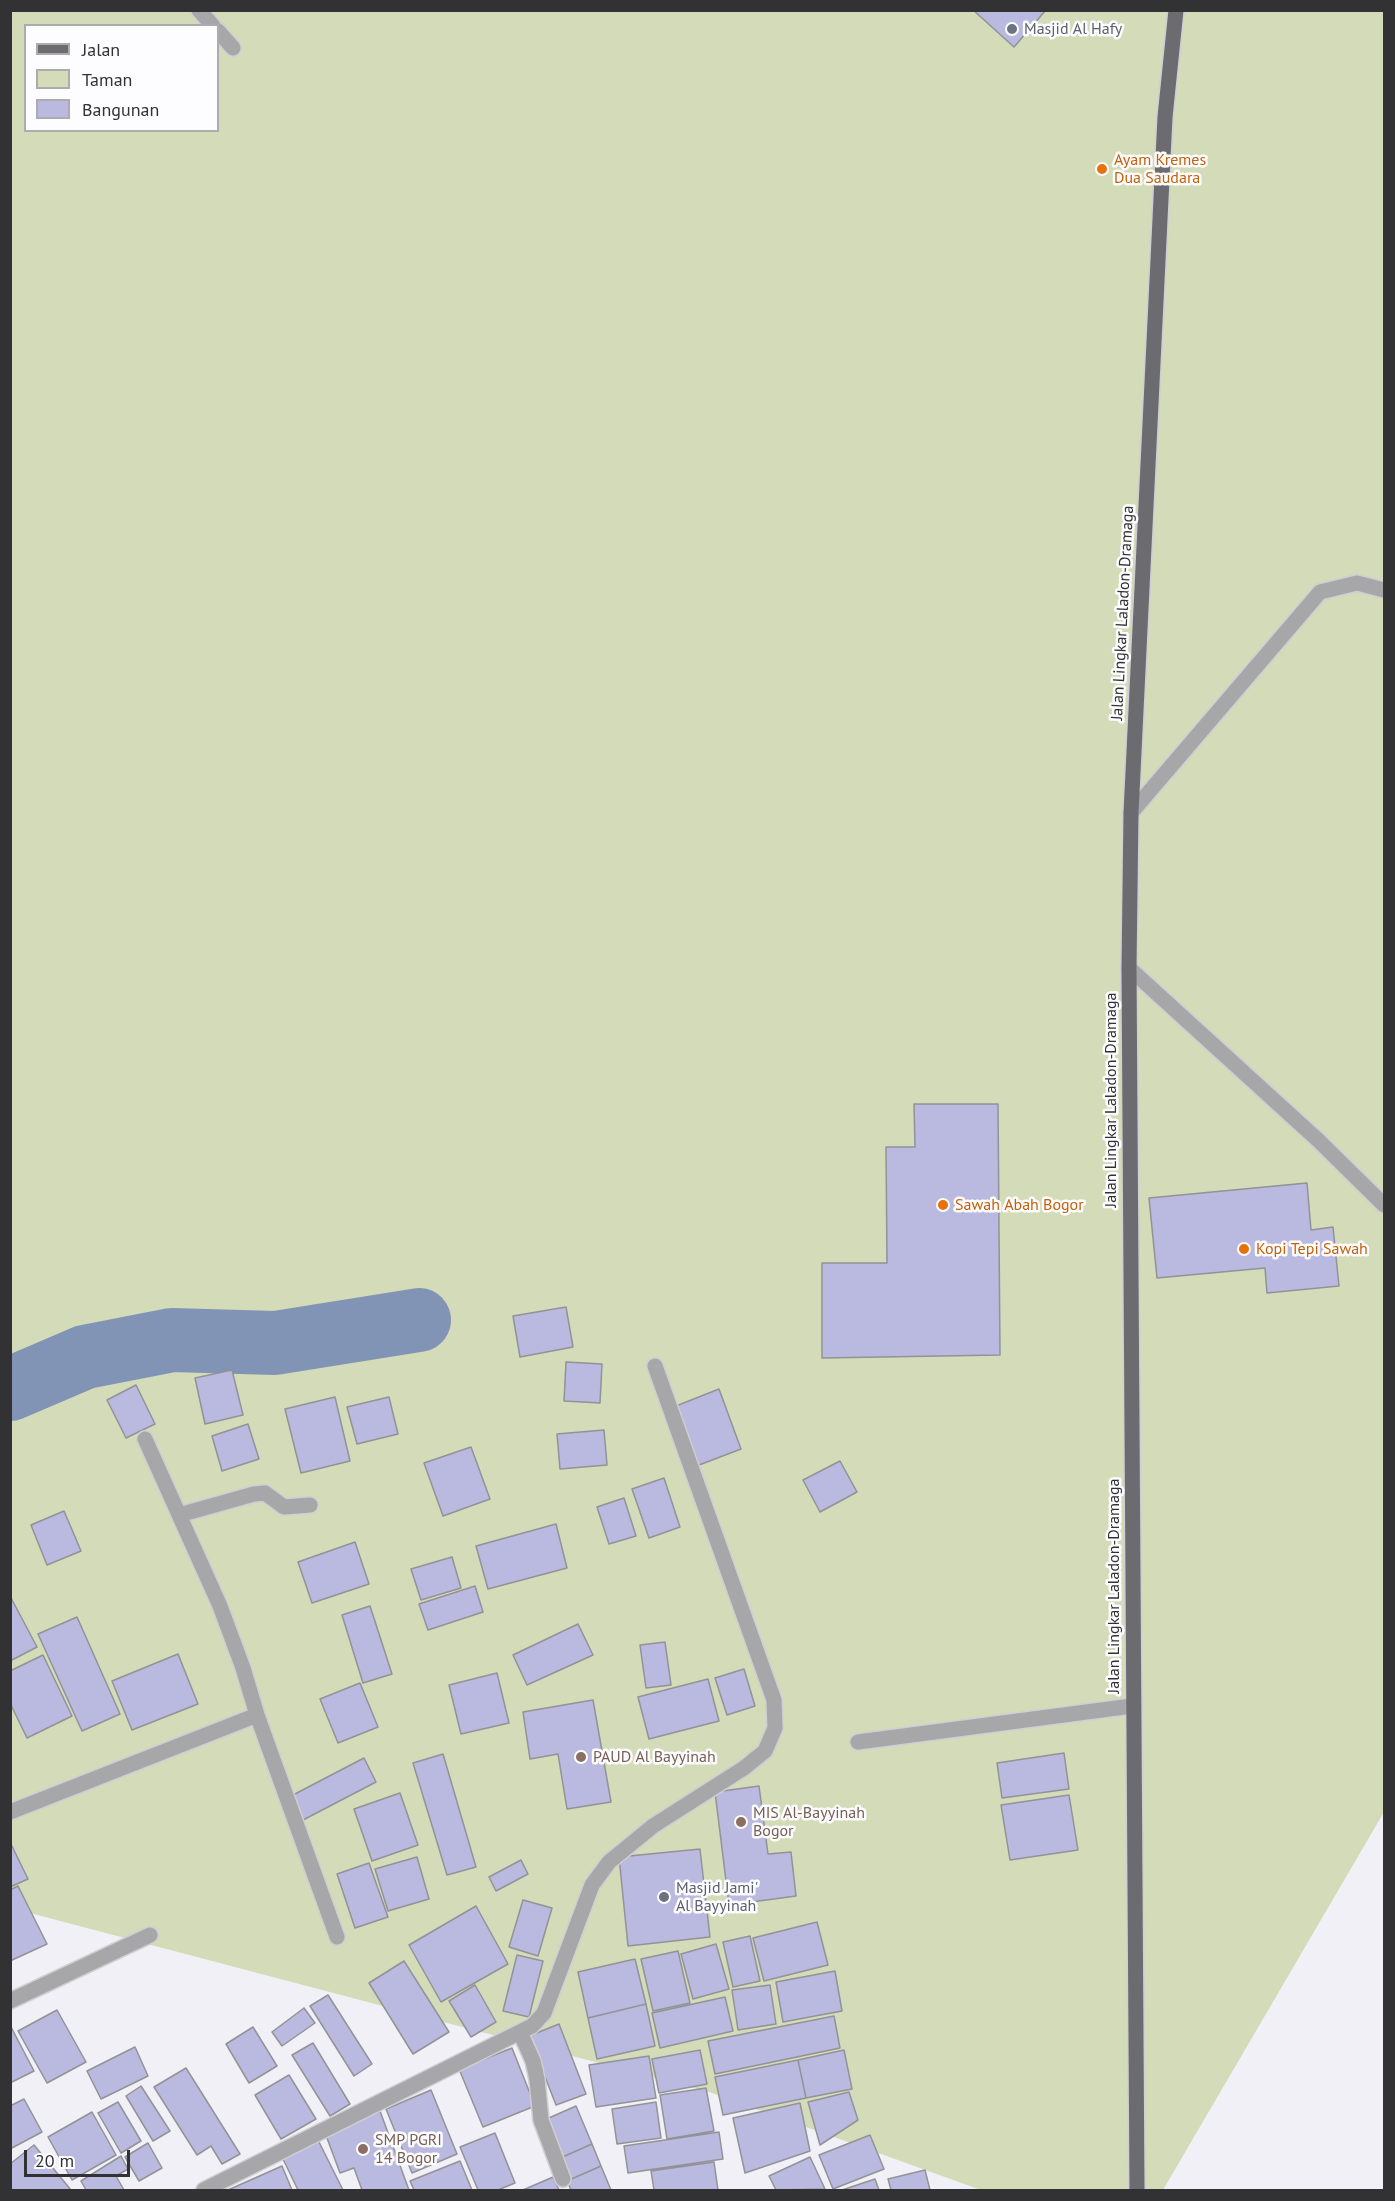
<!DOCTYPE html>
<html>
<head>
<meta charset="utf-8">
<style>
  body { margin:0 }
  #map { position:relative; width:1395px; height:2201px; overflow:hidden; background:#f0f0f6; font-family:"PT Sans",sans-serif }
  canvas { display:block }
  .frame { position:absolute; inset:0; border:12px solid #323234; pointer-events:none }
  .legend { position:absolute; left:24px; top:24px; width:195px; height:108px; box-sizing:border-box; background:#fdfdff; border:2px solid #acacae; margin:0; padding:8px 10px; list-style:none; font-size:18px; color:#323234 }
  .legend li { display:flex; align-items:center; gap:12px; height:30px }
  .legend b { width:30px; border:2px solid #acacae }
  .scale { position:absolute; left:24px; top:2150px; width:106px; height:27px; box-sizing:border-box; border:3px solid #323234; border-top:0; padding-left:8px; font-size:18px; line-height:21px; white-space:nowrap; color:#323234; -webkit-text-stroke:4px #fdfdff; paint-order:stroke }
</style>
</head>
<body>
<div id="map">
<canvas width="1395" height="2201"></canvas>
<div class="frame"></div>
<ul class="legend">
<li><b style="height:8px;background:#6b6b70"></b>Jalan</li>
<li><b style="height:16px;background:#d4dbb8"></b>Taman</li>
<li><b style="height:16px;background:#bab9df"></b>Bangunan</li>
</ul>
<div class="scale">20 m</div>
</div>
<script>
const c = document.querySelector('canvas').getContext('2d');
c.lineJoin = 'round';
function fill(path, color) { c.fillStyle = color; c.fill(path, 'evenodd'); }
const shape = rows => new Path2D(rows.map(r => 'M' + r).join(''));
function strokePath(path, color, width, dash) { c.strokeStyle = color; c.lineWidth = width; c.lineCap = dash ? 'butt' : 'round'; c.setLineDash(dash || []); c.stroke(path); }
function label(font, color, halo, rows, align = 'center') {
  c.font = font + ' "PT Sans",sans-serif'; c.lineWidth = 5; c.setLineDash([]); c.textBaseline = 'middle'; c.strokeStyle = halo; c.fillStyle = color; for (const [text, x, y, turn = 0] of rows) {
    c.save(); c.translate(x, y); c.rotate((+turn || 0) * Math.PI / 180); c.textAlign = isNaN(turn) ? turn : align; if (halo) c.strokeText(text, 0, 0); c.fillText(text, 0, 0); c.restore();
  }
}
const green = shape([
  [10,11,1384,11,1384,1812,1163,2190,981,2190,709,2092,11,1908],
  [26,26,218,26,218,130,26,130]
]);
const river = shape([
  [10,1389,85,1357,172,1340,275,1343,419,1320]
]);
const building = shape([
  [973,10,1046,10,1014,47,973,10],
  [914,1104,998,1104,1000,1355,822,1358,822,1263,887,1263,886,1147,915,1147,914,1104],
  [1307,1183,1311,1230,1333,1227,1339,1286,1267,1293,1265,1268,1157,1278,1149,1198,1307,1183],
  [566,1307,573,1347,520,1357,513,1316,566,1307],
  [566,1362,602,1364,600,1403,564,1401,566,1362],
  [232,1370,243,1415,205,1424,195,1378,232,1370],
  [136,1385,155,1424,126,1438,107,1400,136,1385],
  [719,1389,741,1449,699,1465,676,1406,719,1389],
  [335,1397,350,1461,301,1473,285,1409,335,1397],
  [389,1397,398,1434,357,1444,347,1407,389,1397],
  [248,1424,259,1459,222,1471,212,1436,248,1424],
  [604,1430,607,1465,560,1469,557,1434,604,1430],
  [471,1447,490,1499,443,1516,424,1463,471,1447],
  [840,1461,857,1492,820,1512,803,1480,840,1461],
  [664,1478,680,1527,649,1538,632,1489,664,1478],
  [624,1498,636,1536,609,1544,597,1507,624,1498],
  [64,1511,81,1551,47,1565,31,1525,64,1511],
  [556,1524,567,1568,488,1589,476,1546,556,1524],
  [355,1542,369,1584,312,1603,298,1562,355,1542],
  [452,1557,461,1588,421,1600,411,1569,452,1557],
  [475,1586,483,1612,428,1630,419,1604,475,1586],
  [10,1596,37,1647,10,1661,10,1596],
  [370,1606,392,1674,363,1683,342,1615,370,1606],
  [77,1617,120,1714,82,1731,38,1634,77,1617],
  [578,1624,593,1655,527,1685,513,1655,578,1624],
  [665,1642,671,1685,646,1688,640,1645,665,1642],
  [178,1654,198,1704,132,1730,112,1681,178,1654],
  [43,1655,72,1716,27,1738,10,1703,10,1671,43,1655],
  [744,1669,755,1706,727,1715,715,1678,744,1669],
  [497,1673,509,1723,461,1734,449,1685,497,1673],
  [708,1679,719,1721,649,1739,638,1697,708,1679],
  [360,1683,378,1727,338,1743,320,1699,360,1683],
  [593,1700,611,1802,567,1809,558,1754,530,1759,523,1712,593,1700],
  [1064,1753,1069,1789,1002,1798,997,1763,1064,1753],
  [443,1754,476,1867,447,1875,413,1763,443,1754],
  [364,1758,376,1782,303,1820,291,1796,364,1758],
  [759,1786,768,1854,791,1852,796,1896,729,1905,715,1792,759,1786],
  [400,1793,418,1845,372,1861,354,1809,400,1793],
  [1069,1795,1078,1850,1010,1860,1001,1805,1069,1795],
  [10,1842,28,1879,10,1887,10,1842],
  [700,1849,710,1937,628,1946,619,1857,700,1849],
  [417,1857,429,1899,388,1911,375,1869,417,1857],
  [521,1860,528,1874,496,1891,489,1877,521,1860],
  [369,1863,388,1917,355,1928,337,1874,369,1863],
  [18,1886,47,1944,10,1961,10,1890,18,1886],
  [523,1900,552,1908,538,1956,509,1947,523,1900],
  [476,1906,508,1964,441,2002,409,1945,476,1906],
  [817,1922,828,1965,764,1981,753,1938,817,1922],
  [750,1936,760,1981,733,1987,723,1942,750,1936],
  [716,1944,729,1989,693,1999,681,1954,716,1944],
  [678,1951,690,2003,653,2011,641,1959,678,1951],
  [517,1955,543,1961,529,2017,503,2011,517,1955],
  [635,1959,646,2004,588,2018,578,1972,635,1959],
  [404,1961,449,2032,413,2054,369,1983,404,1961],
  [835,1971,842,2011,783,2022,776,1982,835,1971],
  [475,1985,496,2022,471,2037,449,2001,475,1985],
  [770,1985,776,2024,738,2030,732,1990,770,1985],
  [328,1995,372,2064,354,2076,310,2006,328,1995],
  [725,1997,733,2031,660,2048,652,2013,725,1997],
  [646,2004,655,2046,597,2059,588,2018,646,2004],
  [304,2008,315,2023,282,2046,272,2032,304,2008],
  [57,2010,86,2062,47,2083,18,2031,57,2010],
  [834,2016,840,2048,715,2074,708,2041,834,2016],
  [559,2024,586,2094,556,2105,529,2036,559,2024],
  [10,2025,34,2071,10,2083,10,2025],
  [253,2027,277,2066,249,2083,226,2044,253,2027],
  [313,2043,350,2104,330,2116,292,2055,313,2043],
  [135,2047,148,2076,101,2099,87,2071,135,2047],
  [512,2048,535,2106,483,2127,459,2069,512,2048],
  [700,2050,707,2084,659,2093,652,2059,700,2050],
  [844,2050,852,2089,806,2098,798,2060,844,2050],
  [649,2056,656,2098,596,2107,589,2065,649,2056],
  [798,2060,806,2098,723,2115,715,2077,798,2060],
  [186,2068,240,2154,222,2164,211,2146,197,2155,154,2087,186,2068],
  [289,2075,316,2119,281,2139,255,2095,289,2075],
  [141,2086,170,2131,153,2141,126,2096,141,2086],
  [706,2088,714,2131,667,2139,660,2095,706,2088],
  [431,2090,457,2154,412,2173,386,2109,431,2090],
  [849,2092,858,2120,820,2145,808,2102,849,2092],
  [24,2099,42,2132,10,2149,10,2106,24,2099],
  [118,2102,141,2141,121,2153,98,2113,118,2102],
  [656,2102,661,2138,617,2144,612,2109,656,2102],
  [800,2103,810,2151,745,2173,733,2118,800,2103],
  [576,2106,592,2144,558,2159,542,2121,576,2106],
  [380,2111,409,2190,362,2190,354,2168,340,2173,324,2130,380,2111],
  [92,2112,116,2155,72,2180,48,2137,92,2112],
  [719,2132,723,2159,628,2173,624,2146,719,2132],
  [495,2133,515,2183,498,2190,478,2190,460,2147,495,2133],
  [870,2135,884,2169,833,2189,819,2155,870,2135],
  [318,2140,343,2190,298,2190,282,2157,318,2140],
  [148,2143,162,2168,139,2181,125,2157,148,2143],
  [592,2144,601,2166,567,2181,558,2159,592,2144],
  [34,2145,71,2190,10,2190,10,2164,34,2145],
  [121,2156,128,2169,116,2176,124,2190,86,2190,81,2181,121,2156],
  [810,2157,825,2189,776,2190,769,2176,810,2157],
  [460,2161,472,2190,414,2190,410,2181,460,2161],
  [714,2162,718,2190,654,2190,651,2171,714,2162],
  [282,2166,292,2190,228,2190,282,2166],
  [601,2166,611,2190,571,2190,567,2181,601,2166],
  [925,2170,930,2190,891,2190,888,2179,925,2170],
  [553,2177,559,2190,523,2190,553,2177],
  [875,2179,879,2190,842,2190,875,2179]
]);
const minor = shape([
  [199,10,213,26],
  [218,31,233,48],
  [1131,813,1320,592,1357,583,1384,590],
  [1129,968,1319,1141,1384,1205],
  [145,1439,220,1606,243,1668,257,1715,337,1937],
  [179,1515,254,1494,265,1493,284,1507,310,1505],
  [858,1742,1132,1706],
  [10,1812,257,1715],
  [10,2001,150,1935],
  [520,2032,533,2061,537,2079,541,2120,563,2179],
  [204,2190,532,2026,544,2013,592,1885,609,1862,653,1826,744,1768,765,1751,775,1728,774,1700,655,1366]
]);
const major = shape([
  [1137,2190,1129,968,1131,813,1165,117,1176,10]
]);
const markers = [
  [1012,29,6,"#6b7280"],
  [1102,169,6,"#e8710a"],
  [943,1205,6,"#e8710a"],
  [1244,1249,6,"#e8710a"],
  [581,1757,6,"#8d6e63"],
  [741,1822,6,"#8d6e63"],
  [664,1897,6,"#6b7280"],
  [363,2149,6,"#8d6e63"]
];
const worshipNames = [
  ["Masjid Al Hafy",1024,29],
  ["Masjid Jami'",676,1888],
  ["Al Bayyinah",676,1906]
];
const foodNames = [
  ["Ayam Kremes",1114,160],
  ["Dua Saudara",1114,178],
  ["Sawah Abah Bogor",955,1205],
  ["Kopi Tepi Sawah",1256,1249]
];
const streetNames = [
  ["Jalan Lingkar Laladon-Dramaga",1123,613,-87],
  ["Jalan Lingkar Laladon-Dramaga",1111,1100,-90],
  ["Jalan Lingkar Laladon-Dramaga",1114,1586,-90]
];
const educationNames = [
  ["PAUD Al Bayyinah",593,1757],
  ["MIS Al-Bayyinah",753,1813],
  ["Bogor",753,1831],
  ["SMP PGRI",375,2140],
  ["14 Bogor",375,2158]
];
fill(green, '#d4dbb8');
strokePath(river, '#8194b5', 64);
fill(building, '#bab9df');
strokePath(building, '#929297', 1.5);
strokePath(minor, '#ceced3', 18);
strokePath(major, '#ceced3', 18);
strokePath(minor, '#a7a7aa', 15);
strokePath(major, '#6b6b70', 15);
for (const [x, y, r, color] of markers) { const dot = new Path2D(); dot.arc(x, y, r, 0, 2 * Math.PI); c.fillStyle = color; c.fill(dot); strokePath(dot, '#fdfdff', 2); }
label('16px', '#5b616d', '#fdfdff', worshipNames, 'left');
label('16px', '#c56008', '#fdfdff', foodNames, 'left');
label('16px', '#323234', '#fdfdff', streetNames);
label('16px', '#785e54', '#fdfdff', educationNames, 'left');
</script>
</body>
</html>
